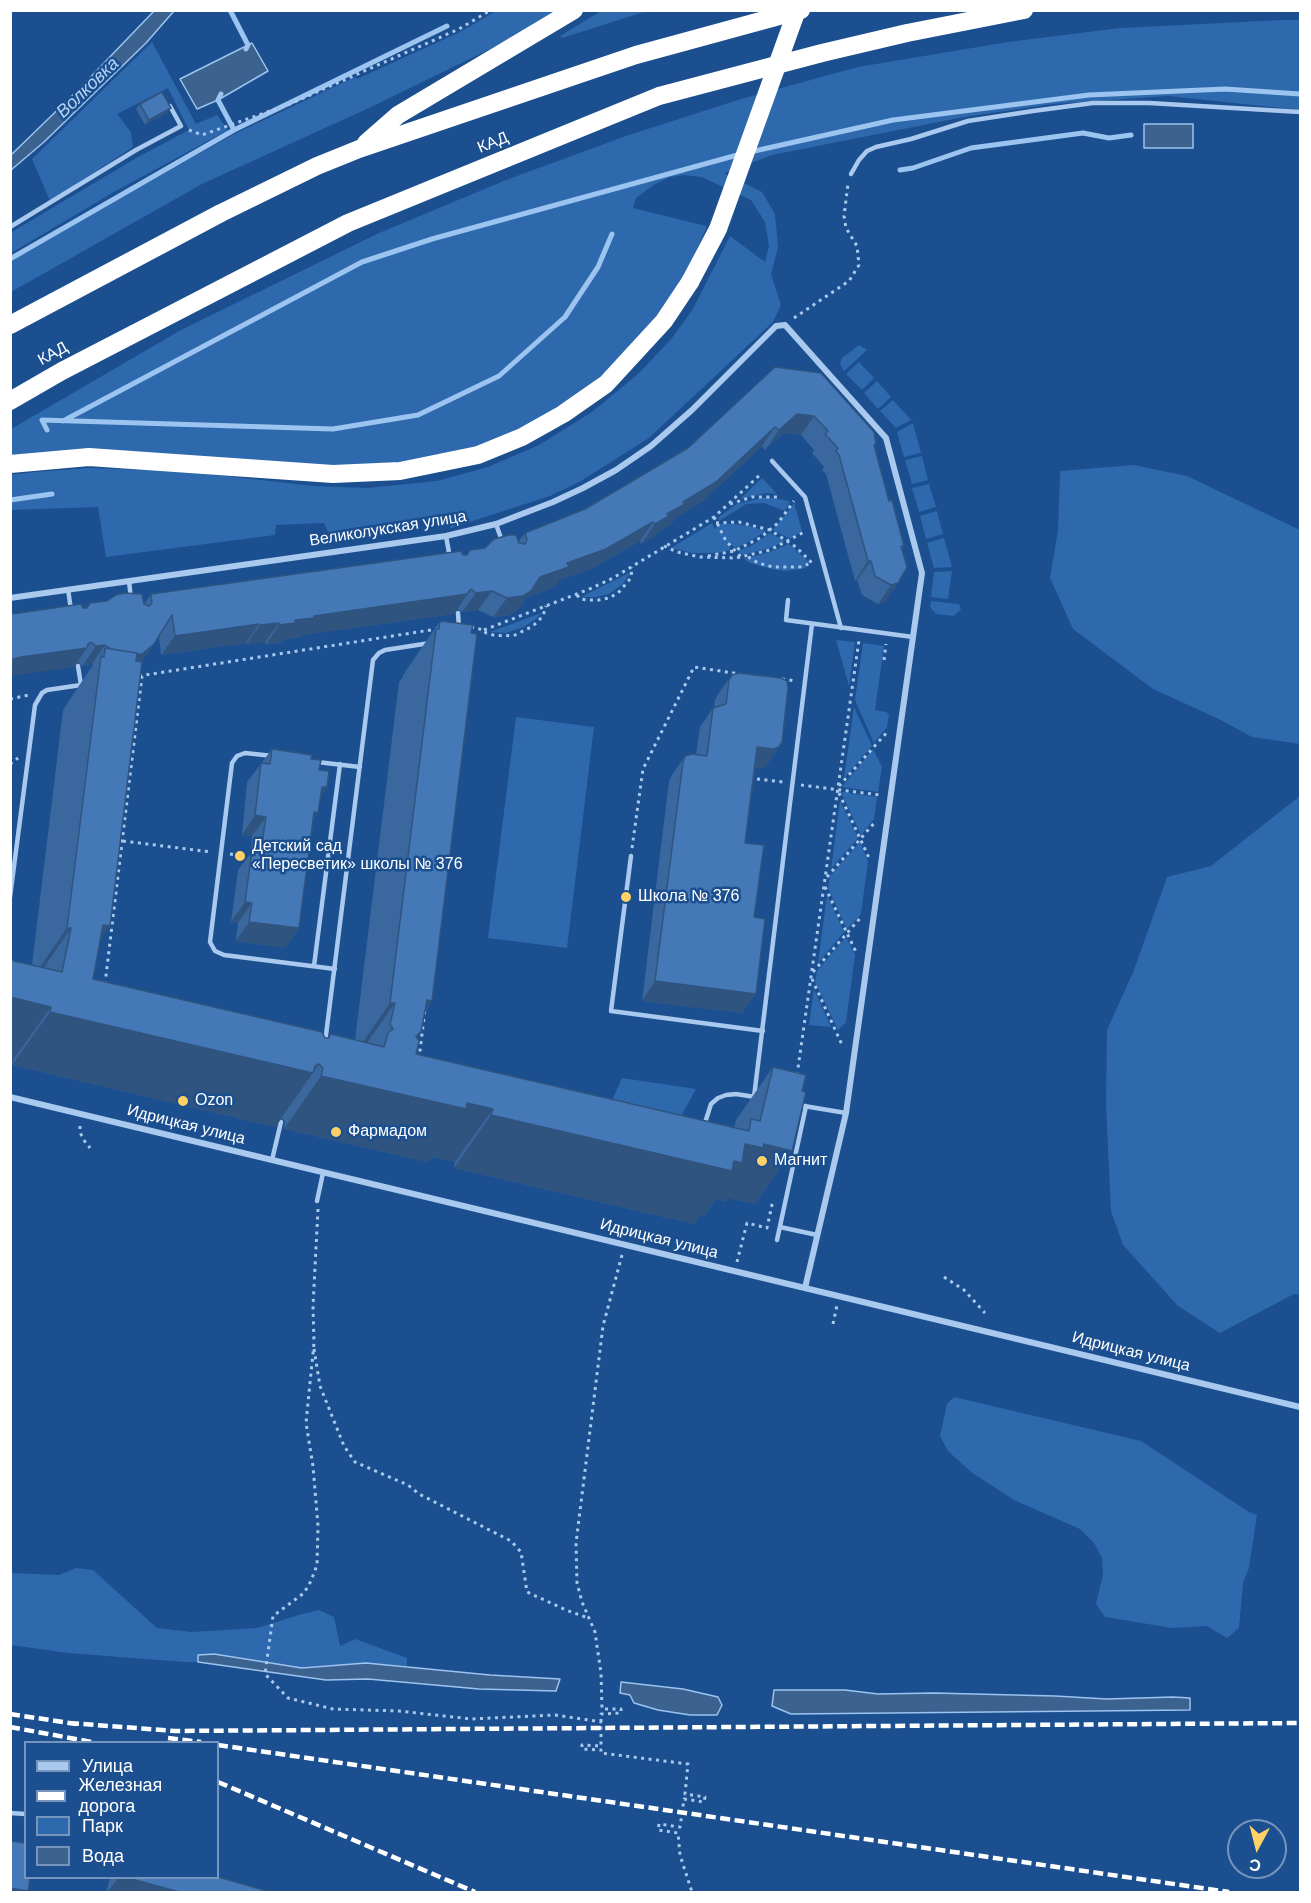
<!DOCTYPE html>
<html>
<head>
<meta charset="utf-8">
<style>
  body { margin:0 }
  #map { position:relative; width:1311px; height:1903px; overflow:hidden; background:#1b4f8f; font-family:Helvetica,sans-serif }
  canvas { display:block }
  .frame { position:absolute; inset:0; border:12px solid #fff; pointer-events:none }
  .legend { position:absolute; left:24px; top:1741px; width:195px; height:138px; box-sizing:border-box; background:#1b4f8f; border:2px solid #7695bc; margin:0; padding:8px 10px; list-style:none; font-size:18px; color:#fff }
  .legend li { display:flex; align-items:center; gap:12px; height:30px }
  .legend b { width:30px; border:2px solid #7695bc }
  .north { position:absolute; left:1227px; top:1819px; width:60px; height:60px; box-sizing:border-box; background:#1b4f8f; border:2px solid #7695bc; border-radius:50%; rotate:187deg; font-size:16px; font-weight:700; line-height:24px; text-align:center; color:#fff }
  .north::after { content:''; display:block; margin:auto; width:21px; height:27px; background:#ffd166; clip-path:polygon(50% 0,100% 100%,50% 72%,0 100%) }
</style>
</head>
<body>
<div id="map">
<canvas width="1311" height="1903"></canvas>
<div class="frame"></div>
<ul class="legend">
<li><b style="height:8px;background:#a9c9ee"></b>Улица</li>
<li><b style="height:8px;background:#fff"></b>Железная дорога</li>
<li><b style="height:16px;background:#2e69ad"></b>Парк</li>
<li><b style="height:16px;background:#3c6290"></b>Вода</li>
</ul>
<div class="north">С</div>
</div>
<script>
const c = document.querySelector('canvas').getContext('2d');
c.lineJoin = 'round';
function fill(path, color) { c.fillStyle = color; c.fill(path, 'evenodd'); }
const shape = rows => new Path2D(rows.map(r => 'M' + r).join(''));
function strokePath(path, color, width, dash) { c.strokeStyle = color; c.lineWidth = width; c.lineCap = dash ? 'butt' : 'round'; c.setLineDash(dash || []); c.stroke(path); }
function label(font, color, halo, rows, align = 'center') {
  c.font = font + ' Helvetica,sans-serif'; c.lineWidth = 5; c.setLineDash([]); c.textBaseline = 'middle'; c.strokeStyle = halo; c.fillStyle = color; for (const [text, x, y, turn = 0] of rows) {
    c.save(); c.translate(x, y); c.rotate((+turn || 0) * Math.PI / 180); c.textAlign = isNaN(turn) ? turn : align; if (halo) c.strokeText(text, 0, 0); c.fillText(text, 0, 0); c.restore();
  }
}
const green = shape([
  [496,11,559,11,523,33,369,108,202,184,11,292,10,262,119,199,232,135,355,77,357,79,460,32],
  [601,11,647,11,562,38,560,36],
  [1282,20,1300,20,1300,110,1168,96,1052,104,964,117,772,155,724,173,762,192,775,214,778,247,771,274,781,305,773,322,649,438,581,481,550,496,451,528,444,514,328,532,324,523,276,525,275,535,106,557,98,507,11,510,10,475,35,472,88,468,151,470,225,476,314,486,367,488,437,481,488,467,539,445,592,412,639,373,672,338,693,309,730,236,765,262,769,246,765,222,751,200,702,177,684,175,670,177,655,184,636,198,633,208,706,226,706,229,681,283,659,314,602,375,580,392,547,415,520,430,456,454,400,464,334,467,129,451,55,452,11,456,11,429,181,330,379,233,506,180,626,136,741,99,858,67,1008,42,1120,28],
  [152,42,196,124,217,115,228,130,114,192,11,253,10,233,138,157,189,130,168,88,117,114,131,132,133,147,50,201,32,159],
  [859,345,867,350,844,371,840,364,842,358],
  [859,362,874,378,862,390,846,374],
  [877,381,891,397,878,409,864,393],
  [893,400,911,420,896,428,880,411],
  [913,423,921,453,904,457,897,432],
  [922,456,928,480,912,484,905,460],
  [1134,465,1187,476,1300,530,1300,744,1252,737,1219,719,1153,689,1073,629,1050,578,1058,530,1060,471],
  [762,478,777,494,766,493,740,499],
  [929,484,936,507,919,512,912,488],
  [766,497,790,501,785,511,764,503,746,504,719,521,719,517,737,504],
  [794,503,802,531,790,539,773,530],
  [937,511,943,534,926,539,920,516],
  [712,523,715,529,719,524,734,524,749,526,766,531,745,544,735,548,731,544,728,545,731,550,717,553,692,553,671,548],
  [770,533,785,541,770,548,742,555,738,551,753,545],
  [944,538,952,567,934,568,927,543],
  [789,544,809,562,804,564,806,568,786,571,772,569,750,563,744,559,770,552],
  [952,571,948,599,931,597,934,572],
  [631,572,623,584,609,594,596,597,581,597],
  [931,601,959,604,961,609,954,616,936,614,930,607],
  [541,613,537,618,524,627,506,633,490,632],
  [836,640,855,642,849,686],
  [863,643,884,646,875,710,886,712,889,714,887,727,874,743,855,700],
  [854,707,872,746,844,778],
  [516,717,594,727,567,948,488,938],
  [873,749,882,767,878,792,842,787],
  [841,792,877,797,874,819,861,835],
  [1300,796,1300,1295,1294,1294,1220,1333,1178,1306,1123,1245,1111,1211,1106,1106,1107,1030,1134,970,1167,877,1211,866],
  [840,801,858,838,831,869],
  [860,842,868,861,861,914,847,929,828,888,830,876],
  [827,895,844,932,818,963],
  [846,937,855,955,846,1022,838,1030,815,982,817,971],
  [814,989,831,1027,809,1025],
  [622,1078,696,1089,670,1136,601,1125],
  [954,1397,1141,1441,1249,1512,1257,1515,1249,1568,1243,1583,1239,1628,1227,1638,1207,1626,1172,1628,1105,1617,1096,1604,1103,1574,1102,1558,1094,1543,1080,1529,1014,1500,971,1472,948,1451,940,1436,947,1404],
  [76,1568,93,1570,157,1628,191,1632,257,1628,302,1614,319,1610,334,1617,340,1646,355,1639,407,1658,407,1666,366,1663,302,1668,214,1654,198,1655,198,1662,185,1662,68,1653,11,1645,11,1573,59,1575]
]);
const water = shape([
  [154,11,174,11,146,43,44,142,11,170,11,155,79,89,154,11],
  [252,43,268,71,218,100,197,109,180,79,252,43],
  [1144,124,1193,124,1193,148,1144,148,1144,124],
  [214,1654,302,1668,366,1663,490,1675,560,1679,556,1691,479,1689,368,1679,326,1680,198,1662,198,1655,214,1654],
  [621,1682,683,1689,718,1697,722,1705,717,1715,690,1715,658,1710,634,1703,630,1695,620,1693,621,1682],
  [774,1690,845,1690,878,1694,934,1693,1055,1696,1107,1699,1173,1697,1190,1698,1190,1710,791,1714,772,1706,774,1690]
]);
const stream = shape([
  [230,10,248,45,246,49],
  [221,94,218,100,234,130],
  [750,152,893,120,1089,95,1225,89,1300,94],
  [900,170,913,168,971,148,1083,133,1109,138,1131,135],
  [10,259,234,130,447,26],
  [63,421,362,262,432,239,741,154],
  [47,430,42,420,333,429,418,415,499,376,565,317,598,267,612,234],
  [10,500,52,494]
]);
const path = shape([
  [189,130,202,135,290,104,459,29,491,10],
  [794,318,849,281,859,265,857,246,846,228,844,216,848,184],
  [730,504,752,497,781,497],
  [714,517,726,541,741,557],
  [716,523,739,522,770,530,796,547,812,563,800,567,773,567,758,563,747,556],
  [664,546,677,552,700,557,736,558,770,550,804,532],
  [708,556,734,551,760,538,778,523,794,501],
  [577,595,580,599,587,600,599,600,609,598,618,593,631,578,632,567],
  [471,627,484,630,486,633,493,635,504,636,515,635,533,626,543,616,546,606],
  [484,630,592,588,613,578,714,517,761,474],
  [884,660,886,644],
  [139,676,437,629],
  [782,679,796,681],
  [10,699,29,695],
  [10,764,18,758],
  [757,779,783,782],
  [801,785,880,795],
  [839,786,889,730],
  [839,793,870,860],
  [123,841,211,852],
  [632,848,643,769,694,667,740,674],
  [230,854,243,856],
  [304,864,318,866],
  [827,877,876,821],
  [825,887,857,954],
  [813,972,862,916],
  [812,979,843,1047],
  [105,984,142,676],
  [419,1059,425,1009],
  [797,1075,859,640],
  [80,1126,80,1132,83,1139,90,1148],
  [318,1209,313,1306,314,1343,306,1423,313,1466,318,1526,317,1565,311,1581,304,1593,273,1616,265,1674,288,1698,333,1709,399,1711,471,1719,555,1715,602,1722],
  [622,1255,603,1326,576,1543,577,1583,582,1602,595,1632,597,1646,601,1673,602,1709,621,1709,621,1713,601,1714,601,1746,582,1745,582,1749,601,1750,601,1753,688,1764,685,1794,705,1797,704,1802,684,1799,680,1827,659,1824,658,1830,678,1833,680,1855,692,1892],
  [737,1262,747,1223,767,1228,773,1200],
  [944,1277,964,1290,985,1313],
  [833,1324,837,1305],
  [314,1349,320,1386,344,1446,355,1462,408,1485,419,1494,511,1541,521,1552,527,1592,566,1610,588,1618]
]);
const service = shape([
  [851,174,859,160,867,151,876,147,911,139,968,121,1033,111,1093,103,1149,103,1300,112],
  [10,227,136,150,181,126,170,106],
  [772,461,805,497,841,628],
  [496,524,502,541],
  [446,536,450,558],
  [129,581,131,599],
  [68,589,71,610],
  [788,600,786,620,913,637],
  [458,613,459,628],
  [273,756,245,753,237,756,232,763,210,942,215,951,224,955,335,969],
  [317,762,360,767],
  [631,856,611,1011,763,1031],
  [10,897,35,705,42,693,47,690,81,685,78,666],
  [314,966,340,764],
  [325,1043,373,660,379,653,385,650,430,643],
  [754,1097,812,624],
  [798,1105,846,1113],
  [704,1126,711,1104,718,1098,726,1095,736,1094,755,1097],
  [272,1160,281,1122],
  [317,1201,323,1173],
  [780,1227,817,1235],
  [777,1240,806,1106],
  [10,1813,26,1814]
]);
const minor = shape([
  [10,598,446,536,496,524,553,502,583,488,616,470,651,446,692,410,776,326,785,325,886,438,922,573,846,1113,805,1288],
  [10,1097,1300,1407]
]);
const motorway = shape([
  [366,143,398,115,574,10],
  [10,325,221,213,317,166,359,149,636,55,801,10],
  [10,401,62,371,348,223,659,96,822,53,907,33,1024,10],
  [10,464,89,457,333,474,400,471,478,455,522,437,563,414,606,384,664,321,690,282]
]);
const rail = shape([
  [10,1714,76,1724],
  [69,1723,175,1731,1300,1723],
  [10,1727,92,1742],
  [168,1738,201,1742],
  [218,1745,1229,1892],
  [218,1782,475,1892]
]);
const motorwayBridge = shape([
  [690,282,718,229,797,10]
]);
const wall = shape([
  [140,104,171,108,167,113,145,125,136,109],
  [775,367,876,444,874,447,889,501,904,546,902,549,898,583,884,602,878,604,862,595,857,580,855,581,826,474,822,470,824,467,812,453,814,450,801,435,783,433,765,450,762,446,703,501,675,518,671,524,659,531,655,536,641,544,640,541,593,568,559,580,555,587,527,597,518,610,510,615,493,617,478,610,462,612,458,609,454,614,302,635,301,637,284,639,282,642,266,645,265,642,246,645,246,643,161,655,159,637,141,662,101,938,93,979,325,1038,355,1040,399,682,403,677,403,675,440,621,432,1001,425,1012,417,1038,416,1054,734,1127,736,1120,773,1067,802,1091,792,1151,755,1204,728,1198,725,1202,716,1199,704,1216,700,1215,694,1224,454,1168,455,1162,432,1157,428,1162,284,1129,285,1121,282,1118,275,1127,12,1065,32,965,63,710,67,704,68,702,93,665,92,664,82,666,78,662,74,667,83,608,144,604,151,594,467,555,519,541,525,533,585,509,688,448],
  [732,675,779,747,765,767,759,768,755,768,745,843,742,1013,642,1001,669,781,672,775,685,756,696,754,700,727,713,708,714,708,715,700,718,694],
  [272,749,311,759,319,770,320,797,313,821,299,928,285,948,236,941,238,923,231,922,238,870,250,854,252,836,242,835,247,782],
  [110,1878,218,1878,274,1893,106,1893]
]);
const shadedWall = shape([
  [171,108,167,113,145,125,149,120],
  [797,414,814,416,801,435,783,433,765,450,779,430],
  [775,427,762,446,703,501,675,518,671,524,659,531,655,536,641,544,655,524],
  [653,522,640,541,593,568,559,580,555,587,527,597,518,610,510,615,493,617,507,598,540,577],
  [868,561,871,561,857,580,855,581],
  [898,583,884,602,878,604,891,585],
  [471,589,454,614,302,635,301,637,284,639,282,642,266,645,279,625,295,620,314,616],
  [492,591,478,610,462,612,476,593],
  [279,623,265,642,246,645,260,625],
  [259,624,246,643,161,655,175,636],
  [91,642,74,667,10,676,10,660],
  [154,644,140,664,104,673],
  [105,645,92,664,82,666,96,646],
  [757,747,779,747,765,767,759,768,744,766],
  [322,787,327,787,313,807],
  [314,812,318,813,305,832],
  [255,815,266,817,252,836,242,835],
  [245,902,252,903,238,923,231,922],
  [249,922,299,928,285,948,236,941],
  [103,925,110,926,72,979],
  [67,928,71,928,34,982,30,981],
  [655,981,756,994,742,1013,642,1001],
  [10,997,51,1007,13,1060,10,1059],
  [427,1000,432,1001,395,1054],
  [390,1003,395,1003,357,1057,353,1056],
  [50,1012,315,1066,319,1064,275,1127,12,1065],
  [421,1032,384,1086,493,1109,455,1162,432,1157,428,1162,284,1129,321,1076,416,1036],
  [491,1115,745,1144,764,1144,792,1151,755,1204,728,1198,725,1202,716,1199,704,1216,700,1215,694,1224,454,1168],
  [118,1878,128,1878,183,1893,107,1893],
  [10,1888,28,1891,26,1893,10,1893]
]);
const building = shape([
  [162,92,171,108,149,120,140,104,162,92],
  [775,367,821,373,874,432,876,444,874,445,889,501,892,500,904,546,901,546,907,567,898,583,891,585,875,576,871,561,868,561,839,455,836,451,838,448,825,434,828,431,814,416,797,414,779,430,775,427,716,482,683,502,685,504,667,514,669,516,655,524,653,522,606,549,567,563,569,567,540,577,531,591,523,596,507,598,492,591,476,593,471,589,467,594,314,616,314,618,295,620,295,623,279,625,279,623,260,625,259,624,175,636,172,615,154,644,142,654,137,654,137,653,111,649,105,645,96,646,91,642,88,644,87,648,21,657,10,660,10,614,12,614,81,604,83,608,87,608,90,603,107,601,116,595,124,593,142,594,144,604,149,606,152,603,151,594,461,551,463,555,467,555,470,550,485,548,494,539,509,535,516,535,519,543,525,544,527,540,525,533,585,509,688,448,775,367],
  [440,621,473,625,471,633,477,634,432,1001,427,1000,421,1032,416,1036,419,1041,416,1054,749,1131,751,1119,760,1121,773,1067,806,1075,802,1091,806,1092,792,1151,764,1144,763,1148,745,1144,742,1163,734,1161,732,1171,491,1115,493,1109,467,1103,466,1109,321,1076,323,1068,319,1064,315,1066,313,1073,50,1012,51,1007,10,997,10,960,62,972,71,928,67,928,101,656,104,657,105,648,137,653,136,661,142,662,110,926,103,925,93,979,322,1032,325,1038,328,1038,331,1034,384,1047,388,1033,393,1029,390,1024,395,1003,390,1003,436,629,439,629,440,621],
  [738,673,781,678,787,681,788,688,782,742,779,747,773,749,757,747,745,843,764,845,754,917,765,919,756,994,655,981,683,762,685,756,693,754,707,756,713,708,726,704,729,680,732,675,738,673],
  [272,749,312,755,311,759,321,760,319,770,329,771,327,787,322,787,318,813,314,812,299,928,249,922,252,903,245,902,252,851,259,852,260,843,262,843,266,817,255,815,261,763,270,764,272,749],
  [10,1841,26,1843,26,1878,30,1878,28,1891,10,1888,10,1841],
  [218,1877,274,1893,183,1893,128,1878,218,1877]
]);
const markers = [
  [240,856,6,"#ffd166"],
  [626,897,6,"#ffd166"],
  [183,1101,6,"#ffd166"],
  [336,1132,6,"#ffd166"],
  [762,1161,6,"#ffd166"]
];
const streetNames = [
  ["КАД",493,143,-22],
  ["КАД",53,354,-29],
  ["Великолукская улица",388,529,-9],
  ["Идрицкая улица",186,1125,14],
  ["Идрицкая улица",659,1239,14],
  ["Идрицкая улица",1131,1352,14]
];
const poiNames = [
  ["Детский сад",252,847],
  ["«Пересветик» школы № 376",252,865],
  ["Школа № 376",638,897],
  ["Ozon",195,1101],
  ["Фармадом",348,1132],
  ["Магнит",774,1161]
];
const waterNames = [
  ["Волковка",88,88,-44]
];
fill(green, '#2e69ad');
fill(water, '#3c6290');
strokePath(water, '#9cc4f0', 1.5);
strokePath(stream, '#9cc4f0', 5);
strokePath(path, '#a9c9ee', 3, [3, 4.5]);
strokePath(service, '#a9c9ee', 4.5);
strokePath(minor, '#a9c9ee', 6);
strokePath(motorway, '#fff', 18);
strokePath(rail, '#fff', 4.5, [10, 4.5]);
strokePath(motorwayBridge, '#fff', 18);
fill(wall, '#3a679d');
fill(shadedWall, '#305480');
fill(building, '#4478b7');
strokePath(building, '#305480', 1.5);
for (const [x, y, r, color] of markers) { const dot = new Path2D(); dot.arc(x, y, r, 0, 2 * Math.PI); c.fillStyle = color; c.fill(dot); strokePath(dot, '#1b4f8f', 2); }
label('16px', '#fff', '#1b4f8f', streetNames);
label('16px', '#fff', '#1b4f8f', poiNames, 'left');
label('italic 18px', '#b5d3f5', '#1b4f8f', waterNames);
</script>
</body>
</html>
